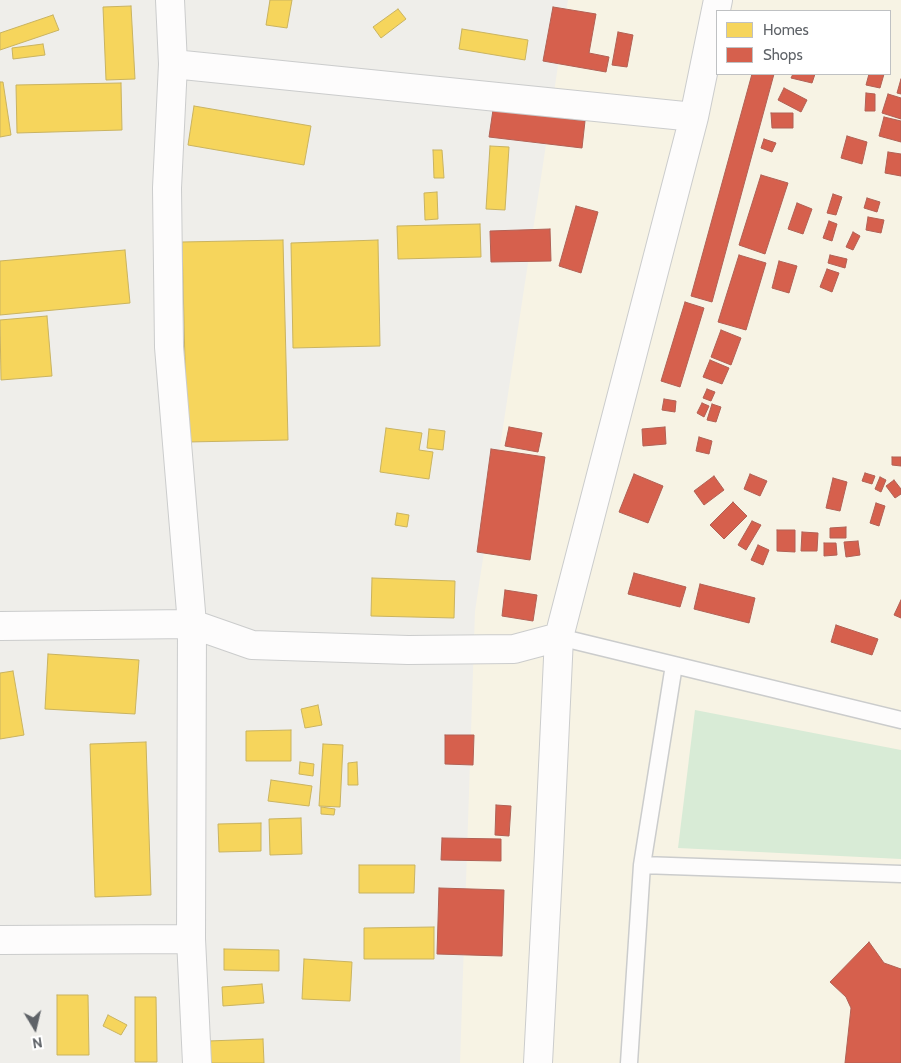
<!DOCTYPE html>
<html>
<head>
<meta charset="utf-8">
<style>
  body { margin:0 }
  #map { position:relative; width:901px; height:1063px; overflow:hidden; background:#efeeea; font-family:Cabin,sans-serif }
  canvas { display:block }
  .legend { position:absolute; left:716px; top:10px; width:175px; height:65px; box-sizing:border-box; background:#fff; border:1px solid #bfc1c3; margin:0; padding:6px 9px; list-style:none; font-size:15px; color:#5f6368 }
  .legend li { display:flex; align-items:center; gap:10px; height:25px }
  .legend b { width:25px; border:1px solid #bfc1c3 }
  .north { position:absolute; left:10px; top:1003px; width:50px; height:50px; -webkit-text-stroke:4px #fff; paint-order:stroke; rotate:171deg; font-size:14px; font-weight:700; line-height:20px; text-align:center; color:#5f6368 }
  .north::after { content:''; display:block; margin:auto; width:18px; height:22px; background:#5f6368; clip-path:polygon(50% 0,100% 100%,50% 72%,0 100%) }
</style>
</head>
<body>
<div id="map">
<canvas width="901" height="1063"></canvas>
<ul class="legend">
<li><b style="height:14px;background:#f6d55c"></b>Homes</li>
<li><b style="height:14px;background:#d6604d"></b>Shops</li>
</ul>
<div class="north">N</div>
</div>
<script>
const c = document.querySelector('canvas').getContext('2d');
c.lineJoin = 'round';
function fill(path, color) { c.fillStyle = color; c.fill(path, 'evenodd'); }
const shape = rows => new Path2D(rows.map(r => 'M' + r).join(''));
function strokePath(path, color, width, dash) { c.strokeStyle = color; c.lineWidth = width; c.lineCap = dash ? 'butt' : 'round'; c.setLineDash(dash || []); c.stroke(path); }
const commercial = shape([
  [568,0,901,0,901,1063,460,1063,475,611],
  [717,11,890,11,890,74,717,74]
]);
const green = shape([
  [695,710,901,750,901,859,678,848]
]);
const homes = shape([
  [270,0,292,0,287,28,266,25,270,0],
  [131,6,135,79,106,80,103,7,131,6],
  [398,9,406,19,381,38,373,27,398,9],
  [53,15,59,30,0,50,0,33,53,15],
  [462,29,528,40,525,60,459,49,462,29],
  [43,44,45,55,13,59,12,48,43,44],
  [0,82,3,82,11,135,0,137,0,82],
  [121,83,122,130,17,133,16,85,121,83],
  [194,106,311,126,304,165,188,145,194,106],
  [490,146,509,147,505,210,486,209,490,146],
  [433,150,442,150,444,178,434,178,433,150],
  [437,192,438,219,425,220,424,193,437,192],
  [480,224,481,257,398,259,397,226,480,224],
  [283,240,288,440,187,442,182,242,283,240],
  [378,240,380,346,293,348,291,243,378,240],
  [125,250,130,303,0,315,0,261,125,250],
  [47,316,52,376,1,380,0,320,47,316],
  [386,428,422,433,419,450,433,452,429,479,380,472,386,428],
  [429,429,445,431,443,450,427,448,429,429],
  [397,513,409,515,407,527,395,525,397,513],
  [372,578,455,581,454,618,371,616,372,578],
  [48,654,139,660,135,714,45,709,48,654],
  [13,671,24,735,0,739,0,673,13,671],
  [318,705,322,725,305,728,301,709,318,705],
  [291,730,291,761,246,761,246,731,291,730],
  [146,742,151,895,95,897,90,744,146,742],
  [323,744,343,745,340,807,319,806,323,744],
  [300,762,314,764,313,776,299,774,300,762],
  [357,762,358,785,348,785,348,763,357,762],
  [271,780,312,786,309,806,268,801,271,780],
  [321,807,335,809,334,815,321,814,321,807],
  [301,818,302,854,270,855,269,819,301,818],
  [261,823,261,851,219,852,218,824,261,823],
  [359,865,415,865,414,893,359,893,359,865],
  [434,927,434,959,364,959,364,928,434,927],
  [224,949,279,950,279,971,224,970,224,949],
  [304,959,352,962,350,1001,302,999,304,959],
  [262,984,264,1003,223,1006,222,987,262,984],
  [57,995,88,995,89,1055,57,1055,57,995],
  [135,997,156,997,157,1062,135,1062,135,997],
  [108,1015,127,1025,121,1035,103,1026,108,1015],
  [263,1039,264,1063,209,1063,208,1041,263,1039]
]);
const shops = shape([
  [553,7,596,14,589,53,609,57,606,72,543,61,553,7],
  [618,32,633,35,627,67,612,65,618,32],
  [752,74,774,74,712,302,691,296,752,74],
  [793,74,815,74,812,83,791,78,793,74],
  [869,74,884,74,880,88,866,85,869,74],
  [901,79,901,94,897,93,901,79],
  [784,88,807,100,801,112,778,100,784,88],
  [866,93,875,94,875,111,865,111,866,93],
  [888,94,901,98,901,119,882,113,888,94],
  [493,110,585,121,582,148,489,137,493,110],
  [771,113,793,113,793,128,772,128,771,113],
  [884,117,901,121,901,142,879,136,884,117],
  [847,136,867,142,862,164,841,158,847,136],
  [764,139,776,143,772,152,761,148,764,139],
  [888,152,901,154,901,176,885,173,888,152],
  [761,175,788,183,765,254,739,245,761,175],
  [833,194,842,197,836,215,827,213,833,194],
  [867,198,880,202,877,212,864,208,867,198],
  [797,203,812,209,803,234,788,229,797,203],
  [576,206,598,212,581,273,559,266,576,206],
  [868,217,884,220,881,233,866,230,868,217],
  [829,221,837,224,832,241,823,238,829,221],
  [550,229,551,261,491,262,490,231,550,229],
  [853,232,860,236,853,250,846,247,853,232],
  [739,255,766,263,746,330,718,322,739,255],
  [830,255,847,259,845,268,828,263,830,255],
  [779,261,797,266,789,293,772,288,779,261],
  [827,269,839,273,832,292,820,287,827,269],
  [685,302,704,308,680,387,661,381,685,302],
  [721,330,741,338,731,365,711,357,721,330],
  [710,360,729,368,722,384,703,377,710,360],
  [707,389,715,392,711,401,703,398,707,389],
  [664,399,676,401,675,412,662,410,664,399],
  [702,403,709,406,704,417,697,413,702,403],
  [712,404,721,407,716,422,707,420,712,404],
  [509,427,542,433,538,452,505,446,509,427],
  [665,427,666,444,643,446,642,429,665,427],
  [699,437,712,441,709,454,696,451,699,437],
  [491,449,545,457,530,560,477,552,491,449],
  [892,457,901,457,901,466,892,465,892,457],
  [865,473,875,476,872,484,862,481,865,473],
  [634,474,663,486,648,523,619,512,634,474],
  [750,474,767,481,760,496,744,489,750,474],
  [714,476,724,490,704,505,694,491,714,476],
  [880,477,886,480,881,492,875,489,880,477],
  [833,478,847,482,840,511,826,508,833,478],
  [894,480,901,489,901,494,895,498,886,486,894,480],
  [733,502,747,516,724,539,710,525,733,502],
  [876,503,885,506,879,526,870,523,876,503],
  [752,521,761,525,746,550,738,545,752,521],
  [846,527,846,538,830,538,830,528,846,527],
  [777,530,795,530,795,552,777,551,777,530],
  [802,532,818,533,817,551,801,551,802,532],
  [858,541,860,555,846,557,844,542,858,541],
  [824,543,836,543,837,555,824,556,824,543],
  [758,545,769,550,763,565,751,560,758,545],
  [634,573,686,587,680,607,628,594,634,573],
  [700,584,755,598,749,623,694,609,700,584],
  [505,590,537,595,533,621,502,616,505,590],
  [901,600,901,618,894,615,901,600],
  [836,625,878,639,872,655,831,642,836,625],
  [445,735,474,735,473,765,445,764,445,735],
  [496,805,511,806,509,836,495,835,496,805],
  [442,838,501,839,501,861,441,860,442,838],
  [439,888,504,890,502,956,437,954,439,888],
  [869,942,884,963,901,969,901,1063,845,1063,851,1008,846,997,830,982,869,942]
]);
const lane = shape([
  [559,637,901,720],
  [642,865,901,874],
  [629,1063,642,865,674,665]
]);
const street = shape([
  [170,0,173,64],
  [0,626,192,624,191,939,0,940],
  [559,637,514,649,408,650,252,645,192,624,169,347,167,188,173,64,694,117],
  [191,939,197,1063],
  [538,1063,549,852,559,637,694,117,718,0]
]);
fill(commercial, '#f7f3e4');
fill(green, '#d8ebd6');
fill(homes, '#f6d55c');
strokePath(homes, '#c9b360', 1);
fill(shops, '#d6604d');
strokePath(shops, '#b26155', 1);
strokePath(lane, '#cbcccc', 19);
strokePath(street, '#cbcccc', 30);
strokePath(lane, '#fdfcfc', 16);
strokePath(street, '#fdfcfc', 28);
</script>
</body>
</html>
